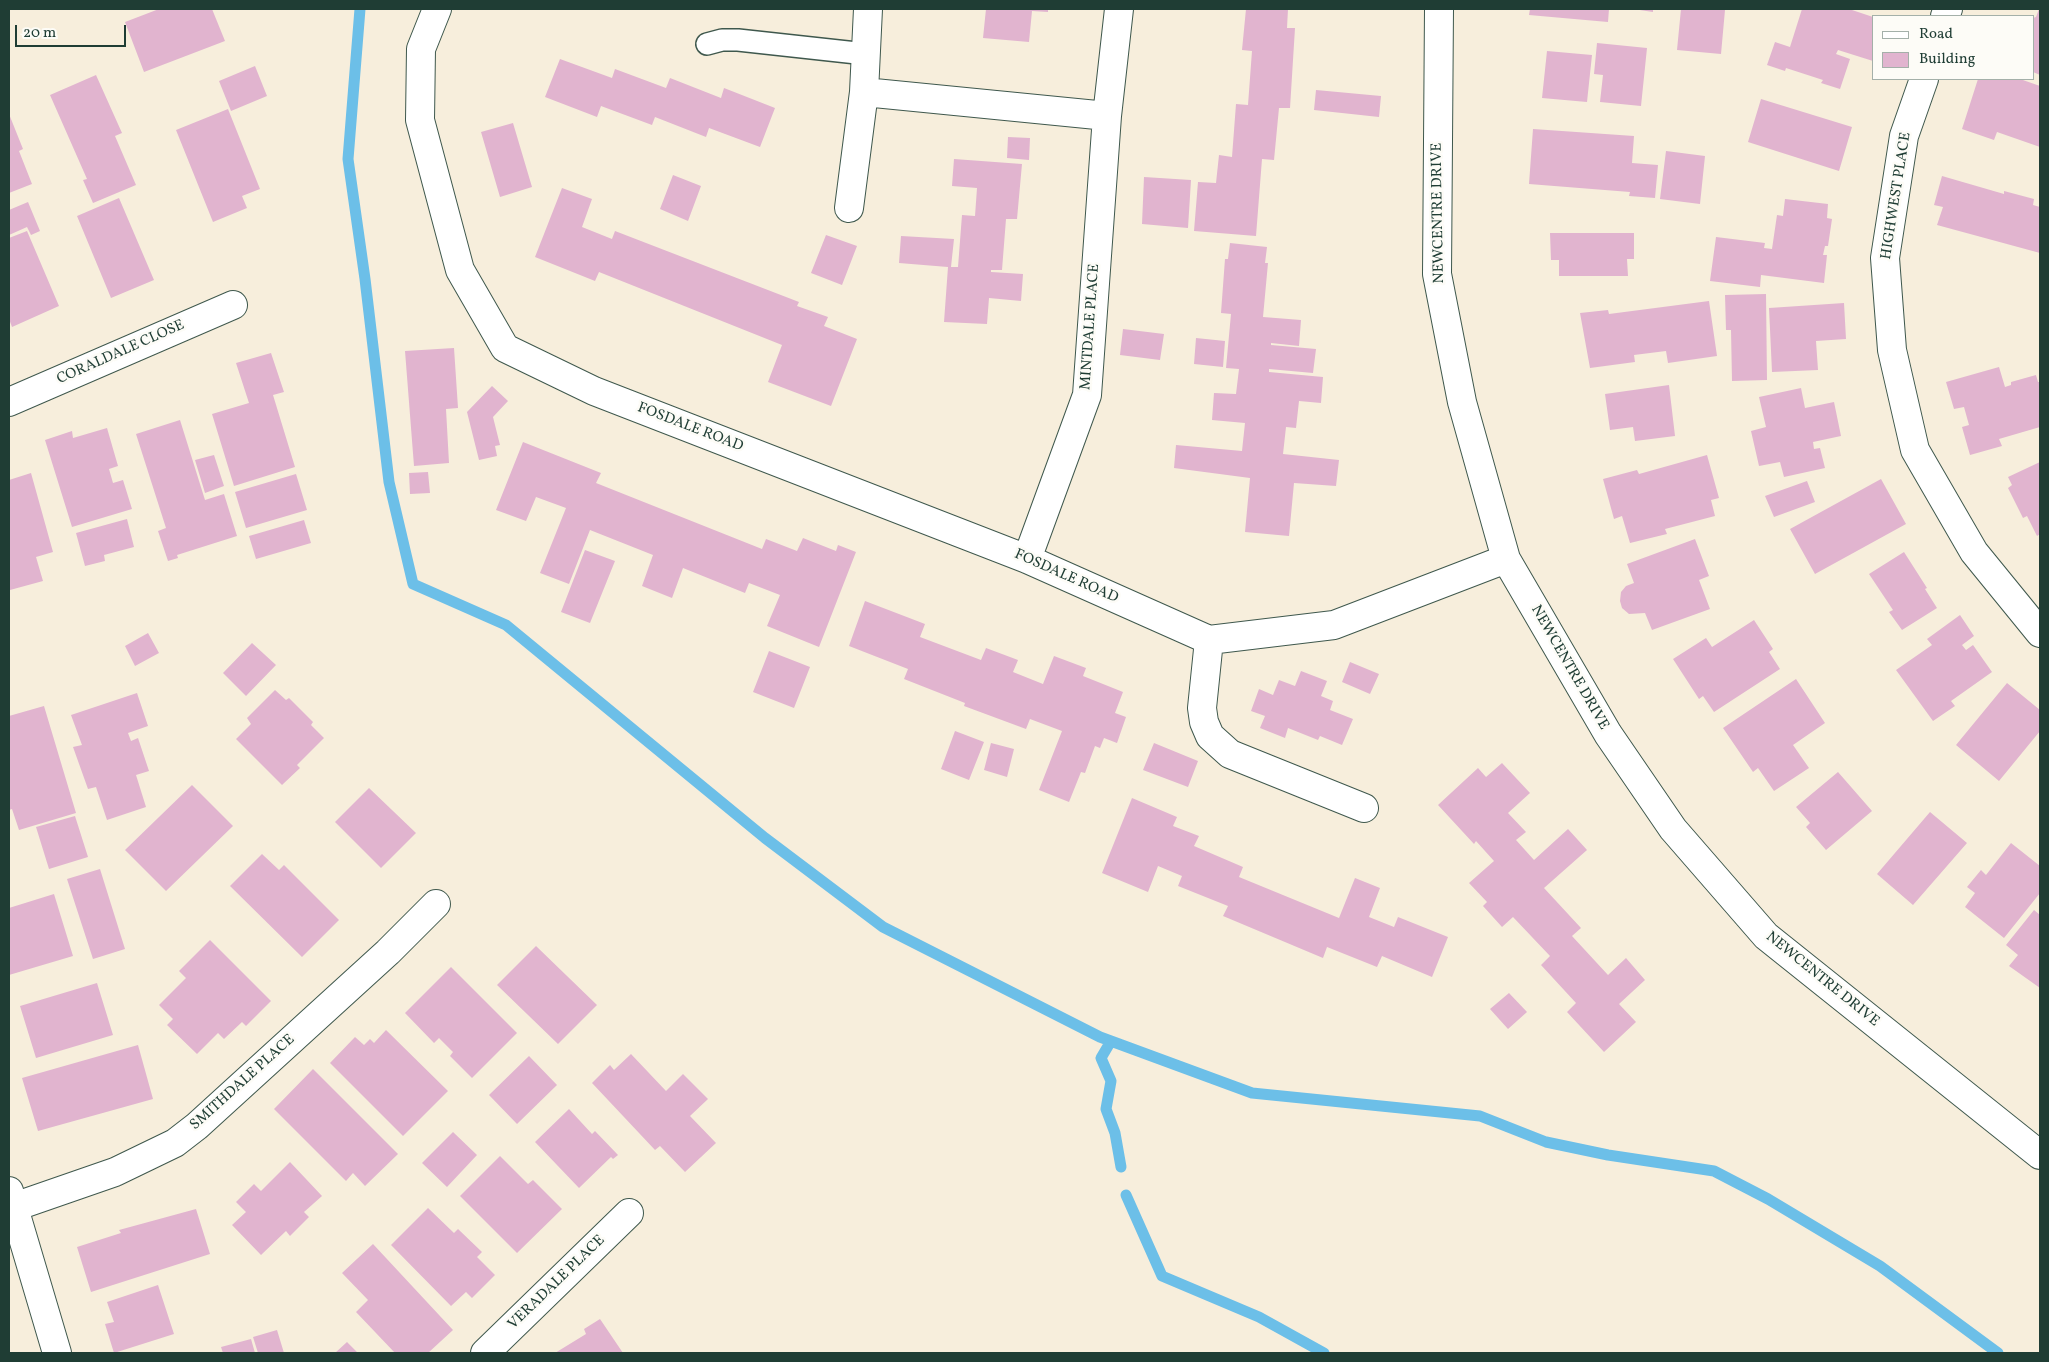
<!DOCTYPE html>
<html>
<head>
<meta charset="utf-8">
<style>
  body { margin:0 }
  #map { position:relative; width:2049px; height:1362px; overflow:hidden; background:#f7eedc; font-family:Vollkorn,serif }
  canvas { display:block }
  .frame { position:absolute; inset:0; border:10px solid #1f3d34; pointer-events:none }
  .legend { position:absolute; left:1872px; top:15px; width:162px; height:65px; box-sizing:border-box; background:#fdfcf7; border:1px solid #a4b0a9; margin:0; padding:6px 9px; list-style:none; font-size:15px; color:#1f3d34 }
  .legend li { display:flex; align-items:center; gap:10px; height:25px }
  .legend b { width:25px; border:1px solid #a4b0a9 }
  .scale { position:absolute; left:15px; top:25px; width:111px; height:22px; box-sizing:border-box; border:2px solid #1f3d34; border-top:0; padding-left:6px; font-size:15px; line-height:18px; white-space:nowrap; color:#1f3d34; -webkit-text-stroke:4px #fdfcf7; paint-order:stroke }
</style>
</head>
<body>
<div id="map">
<canvas width="2049" height="1362"></canvas>
<div class="frame"></div>
<ul class="legend">
<li><b style="height:6px;background:#fff"></b>Road</li>
<li><b style="height:14px;background:#e1b4cf"></b>Building</li>
</ul>
<div class="scale">20 m</div>
</div>
<script>
const c = document.querySelector('canvas').getContext('2d');
c.lineJoin = 'round';
const shape = rows => new Path2D(rows.map(r => 'M' + r).join(''));
function strokePath(path, color, width, dash) { c.strokeStyle = color; c.lineWidth = width; c.lineCap = dash ? 'butt' : 'round'; c.setLineDash(dash || []); c.stroke(path); }
function fill(path, color) { c.fillStyle = color; c.fill(path, 'evenodd'); }
function label(font, color, halo, rows, align = 'center') {
  c.font = font + ' Vollkorn,serif'; c.lineWidth = 5; c.setLineDash([]); c.textBaseline = 'middle'; c.strokeStyle = halo; c.fillStyle = color; for (const [text, x, y, turn = 0] of rows) {
    c.save(); c.translate(x, y); c.rotate((+turn || 0) * Math.PI / 180); c.textAlign = isNaN(turn) ? turn : align; if (halo) c.strokeText(text, 0, 0); c.fillText(text, 0, 0); c.restore();
  }
}
const stream = shape([
  [360,9,348,159,365,279,389,482,413,584,506,625,765,838,883,927,1100,1037,1252,1093,1480,1116,1546,1142,1608,1155,1714,1171,1768,1199,1880,1266,1998,1353],
  [1111,1041,1101,1058,1111,1081,1106,1109,1115,1133,1121,1167],
  [1126,1195,1162,1276,1259,1317,1324,1353]
]);
const building = shape([
  [159,9,212,9,225,41,144,72,125,22],
  [986,9,1048,9,1048,12,1032,11,1029,42,983,38],
  [1246,9,1288,9,1287,28,1295,28,1290,108,1279,108,1274,160,1262,159,1256,236,1194,231,1198,182,1216,183,1219,155,1232,157,1236,104,1248,105,1252,51,1242,50],
  [1530,9,1609,9,1608,22,1529,15],
  [1633,9,1653,9,1653,12],
  [1681,9,1725,10,1721,54,1677,50],
  [1802,9,1849,9,1873,17,1873,61,1838,50,1836,54,1850,59,1840,89,1821,83,1823,80,1786,68,1785,71,1767,65,1775,42,1790,47],
  [2039,9,2040,9,2040,75,2033,72,2033,18,2036,17],
  [1597,43,1647,48,1641,106,1600,102,1603,75,1594,74],
  [1547,51,1592,55,1587,102,1542,98],
  [560,59,612,78,615,69,666,88,670,78,721,98,724,88,775,108,760,147,709,128,706,137,655,117,652,125,601,106,597,117,545,97],
  [255,66,267,96,231,111,219,81],
  [96,75,122,133,115,136,136,185,93,203,83,180,87,179,50,95],
  [1978,79,2020,79,2040,86,2040,147,1997,132,1994,140,1962,129],
  [1316,90,1381,96,1379,117,1314,110],
  [1761,99,1852,127,1839,171,1748,142],
  [228,109,260,189,242,196,247,208,213,222,176,130],
  [9,114,23,149,19,151,32,184,9,193],
  [513,123,532,187,500,197,481,132],
  [1533,129,1634,136,1632,163,1658,165,1655,198,1629,196,1630,192,1529,184],
  [1008,137,1030,138,1029,160,1007,158],
  [1666,151,1705,156,1700,204,1660,199],
  [954,159,1022,164,1017,219,1006,219,1002,270,991,270,991,272,1023,274,1021,301,989,298,987,324,944,322,948,267,899,263,901,236,954,239,951,267,958,267,962,215,975,216,977,188,952,186],
  [673,175,701,186,688,221,660,209],
  [1942,176,2004,194,2004,191,2034,199,2033,205,2040,207,2040,253,1937,225,1943,207,1934,205],
  [1144,177,1191,180,1188,228,1142,224],
  [562,188,592,199,582,227,612,239,615,231,799,302,797,306,828,317,824,326,857,339,831,406,768,382,782,345,599,272,595,281,535,257],
  [119,198,154,280,111,298,77,216],
  [1785,199,1828,204,1827,218,1832,219,1828,246,1825,246,1823,255,1827,255,1824,283,1761,275,1760,287,1710,281,1716,237,1765,243,1764,248,1772,249,1777,215,1783,216],
  [28,202,40,231,31,235,27,227,9,235,9,210],
  [27,231,59,306,12,327,9,319,9,238],
  [1550,233,1634,233,1634,259,1627,259,1628,276,1559,276,1559,260,1551,260],
  [826,235,857,246,842,285,811,273],
  [1230,243,1267,247,1265,263,1268,263,1263,317,1301,320,1299,346,1271,343,1271,345,1316,349,1313,373,1269,369,1269,372,1323,377,1321,403,1299,401,1296,428,1286,427,1283,454,1339,460,1336,486,1294,483,1289,536,1245,532,1250,478,1174,468,1176,445,1242,451,1245,423,1212,420,1214,393,1236,394,1239,369,1226,368,1231,314,1221,313,1225,259,1228,259],
  [1766,294,1767,380,1732,381,1731,330,1726,330,1725,295],
  [1709,301,1717,356,1668,363,1666,351,1634,355,1635,362,1590,368,1580,313,1608,310,1609,314],
  [1844,303,1846,339,1816,341,1818,370,1772,372,1769,308],
  [1123,329,1164,334,1160,360,1120,355],
  [1196,338,1225,341,1223,367,1194,364],
  [454,348,458,408,446,409,449,463,414,466,405,351],
  [271,353,284,392,273,395,295,467,234,486,212,414,249,403,236,363],
  [1999,367,2005,387,2011,385,2011,382,2036,375,2038,382,2040,382,2040,427,1999,439,2002,446,1970,455,1962,427,1969,425,1964,407,1954,409,1946,382],
  [1669,385,1675,436,1635,441,1633,427,1610,430,1605,394],
  [492,386,508,401,493,417,500,445,495,446,497,456,479,460,467,412],
  [1801,388,1805,408,1834,402,1841,436,1813,442,1814,449,1820,448,1825,468,1784,477,1780,462,1759,466,1751,431,1766,427,1759,397],
  [180,420,205,500,224,494,237,536,177,555,178,558,168,561,158,531,166,528,136,434],
  [107,428,118,466,109,469,113,483,123,480,132,509,72,527,45,440,72,431,73,438],
  [523,442,601,473,596,483,762,549,766,539,797,551,803,538,836,551,838,545,856,552,819,647,767,626,780,595,749,583,745,593,683,568,672,598,642,586,653,555,590,530,569,584,540,573,566,508,536,497,526,521,496,510],
  [214,455,224,486,205,493,195,460],
  [1707,455,1719,498,1711,500,1715,516,1665,529,1667,534,1630,543,1622,516,1614,519,1603,479,1637,470,1639,474],
  [2040,462,2040,534,2037,536,2027,516,2023,518,2008,488,2012,485,2008,477],
  [428,472,430,493,410,494,409,473],
  [31,473,53,552,36,557,43,581,10,590,9,480],
  [296,474,307,510,246,528,235,492],
  [1881,479,1906,524,1815,574,1790,529],
  [1807,481,1815,502,1774,517,1765,496],
  [127,519,134,547,104,555,105,561,85,566,76,533],
  [304,520,311,543,256,559,249,536],
  [1695,539,1709,576,1699,580,1710,609,1652,630,1645,613,1629,614,1622,608,1620,601,1621,592,1626,586,1634,583,1627,564],
  [585,550,615,561,590,623,561,612],
  [1904,552,1927,588,1925,589,1937,608,1902,630,1889,612,1893,610,1869,574],
  [865,601,925,624,920,637,981,660,986,648,1018,660,1013,672,1043,684,1054,656,1086,668,1083,676,1123,692,1115,713,1126,717,1117,743,1104,738,1100,748,1095,746,1085,773,1081,772,1069,802,1039,790,1062,731,1030,719,1026,729,964,706,965,703,904,679,908,669,849,646],
  [1960,615,1974,636,1962,645,1966,650,1973,645,1992,672,1951,701,1955,706,1933,721,1896,670,1932,645,1927,639],
  [1754,620,1773,649,1769,652,1780,669,1714,712,1703,696,1699,699,1673,659,1706,638,1712,647],
  [148,633,159,653,135,666,125,646],
  [252,643,276,665,246,696,223,673],
  [769,651,810,667,794,708,753,692],
  [1350,662,1379,674,1370,694,1342,682],
  [1301,671,1327,681,1321,696,1333,701,1330,710,1353,719,1342,745,1320,736,1318,740,1288,728,1285,738,1260,728,1265,716,1251,711,1259,689,1273,695,1279,680,1295,686],
  [1796,679,1825,723,1793,745,1809,768,1774,791,1758,768,1753,772,1723,728],
  [2007,683,2040,710,2040,731,1999,781,1956,745],
  [275,690,286,700,289,698,313,722,311,725,324,738,297,765,300,768,282,785,236,739,251,724,247,718],
  [137,693,148,726,128,733,131,741,138,738,149,771,136,775,146,807,107,820,96,787,88,789,73,747,82,745,71,715],
  [44,706,76,813,19,830,12,809,9,810,9,716],
  [955,731,984,742,969,780,941,769],
  [991,743,1014,749,1007,777,984,770],
  [1154,743,1198,761,1188,787,1143,770],
  [1502,763,1530,793,1508,813,1526,832,1516,840,1534,860,1568,829,1587,850,1544,888,1581,928,1572,936,1608,975,1626,958,1645,980,1619,1004,1636,1022,1604,1052,1567,1012,1576,1003,1541,965,1550,956,1513,917,1502,927,1483,906,1487,902,1469,883,1494,861,1476,841,1474,844,1438,805,1478,768,1486,777],
  [1838,772,1872,811,1826,850,1806,827,1810,823,1796,807],
  [192,785,233,826,166,891,125,850],
  [369,788,416,833,381,868,335,822],
  [1132,798,1177,817,1173,826,1199,836,1194,846,1243,867,1239,877,1339,918,1355,878,1380,888,1369,917,1394,927,1398,917,1448,937,1432,977,1382,956,1377,967,1327,947,1323,958,1223,916,1228,906,1178,886,1182,876,1158,866,1148,892,1102,873],
  [1930,812,1967,843,1913,905,1877,874],
  [75,816,88,857,49,869,36,827],
  [2011,843,2040,866,2040,893,2004,938,1965,907,1975,893,1967,887,1981,870,1986,875],
  [262,854,279,870,284,865,339,920,302,957,230,886],
  [100,869,125,949,93,959,67,879],
  [54,894,73,956,9,975,9,908],
  [2034,910,2040,915,2040,988,2009,966,2018,955,2006,945],
  [210,940,271,1001,246,1026,242,1022,224,1039,218,1033,197,1054,167,1025,173,1019,159,1005,186,978,179,971],
  [536,946,597,1005,558,1044,497,985],
  [451,967,517,1033,472,1078,450,1056,453,1052,439,1038,434,1043,405,1013],
  [97,983,113,1035,36,1058,20,1006],
  [1509,993,1527,1012,1508,1029,1490,1009],
  [386,1030,448,1091,403,1136,330,1063,355,1037,364,1045,370,1039,374,1043],
  [138,1045,153,1099,38,1131,22,1078],
  [631,1054,666,1091,683,1074,708,1099,690,1116,716,1143,685,1172,660,1146,655,1150,592,1083,610,1065,614,1070],
  [529,1056,557,1085,517,1124,489,1095],
  [313,1069,398,1154,365,1186,353,1173,346,1181,274,1109],
  [569,1109,592,1134,595,1131,618,1155,613,1159,611,1157,579,1188,535,1142],
  [453,1132,477,1155,447,1187,422,1163],
  [500,1156,528,1184,533,1180,562,1209,517,1253,460,1196],
  [290,1162,322,1196,304,1212,309,1217,290,1236,286,1231,261,1255,232,1225,246,1212,236,1202,254,1184,261,1191],
  [428,1208,454,1233,458,1229,482,1252,477,1257,495,1275,472,1298,466,1292,451,1306,391,1245],
  [196,1209,210,1254,91,1292,77,1247,121,1233,119,1230],
  [373,1244,453,1330,428,1353,395,1353,356,1312,368,1300,342,1273],
  [158,1285,174,1334,114,1353,105,1324,114,1322,107,1302],
  [600,1319,623,1353,555,1353,586,1334,584,1329],
  [277,1330,284,1353,258,1353,253,1337],
  [251,1339,255,1353,223,1353,221,1347],
  [347,1342,358,1353,335,1353]
]);
const service = shape([
  [707,44,722,40,738,40,866,54]
]);
const minor = shape([
  [437,9,421,49,420,120,460,270,505,348,594,391,1027,559,1209,640,1334,625,1506,559],
  [1439,9,1437,274,1462,402,1506,559,1608,734,1673,829,1766,936,2040,1155],
  [1945,16,1948,9],
  [1924,79,1904,136,1885,258,1892,350,1915,450,1974,552,2040,633],
  [864,92,1107,116],
  [849,208,864,92,868,9],
  [9,402,233,305],
  [1027,559,1087,395,1107,116,1119,9],
  [1209,640,1202,708,1204,722,1210,736,1230,754,1364,808],
  [9,1191,57,1353],
  [14,1207,115,1172,175,1143,197,1126,388,952,436,904],
  [485,1353,629,1213]
]);
const streetNames = [
  ["HIGHWEST PLACE",1897,196,-81],
  ["NEWCENTRE DRIVE",1439,213,-91],
  ["MINTDALE PLACE",1091,327,-86],
  ["CORALDALE CLOSE",121,353,-24],
  ["FOSDALE ROAD",690,428,21],
  ["FOSDALE ROAD",1066,577,24],
  ["NEWCENTRE DRIVE",1569,668,60],
  ["NEWCENTRE DRIVE",1822,980,39],
  ["SMITHDALE PLACE",243,1083,-42],
  ["VERADALE PLACE",557,1283,-44]
];
strokePath(stream, '#6cbfe8', 11);
fill(building, '#e1b4cf');
strokePath(service, '#3f584d', 24);
strokePath(minor, '#3f584d', 30);
strokePath(service, '#fff', 21);
strokePath(minor, '#fff', 28);
label('15px', '#1f3d34', '#fdfcf7', streetNames);
</script>
</body>
</html>
